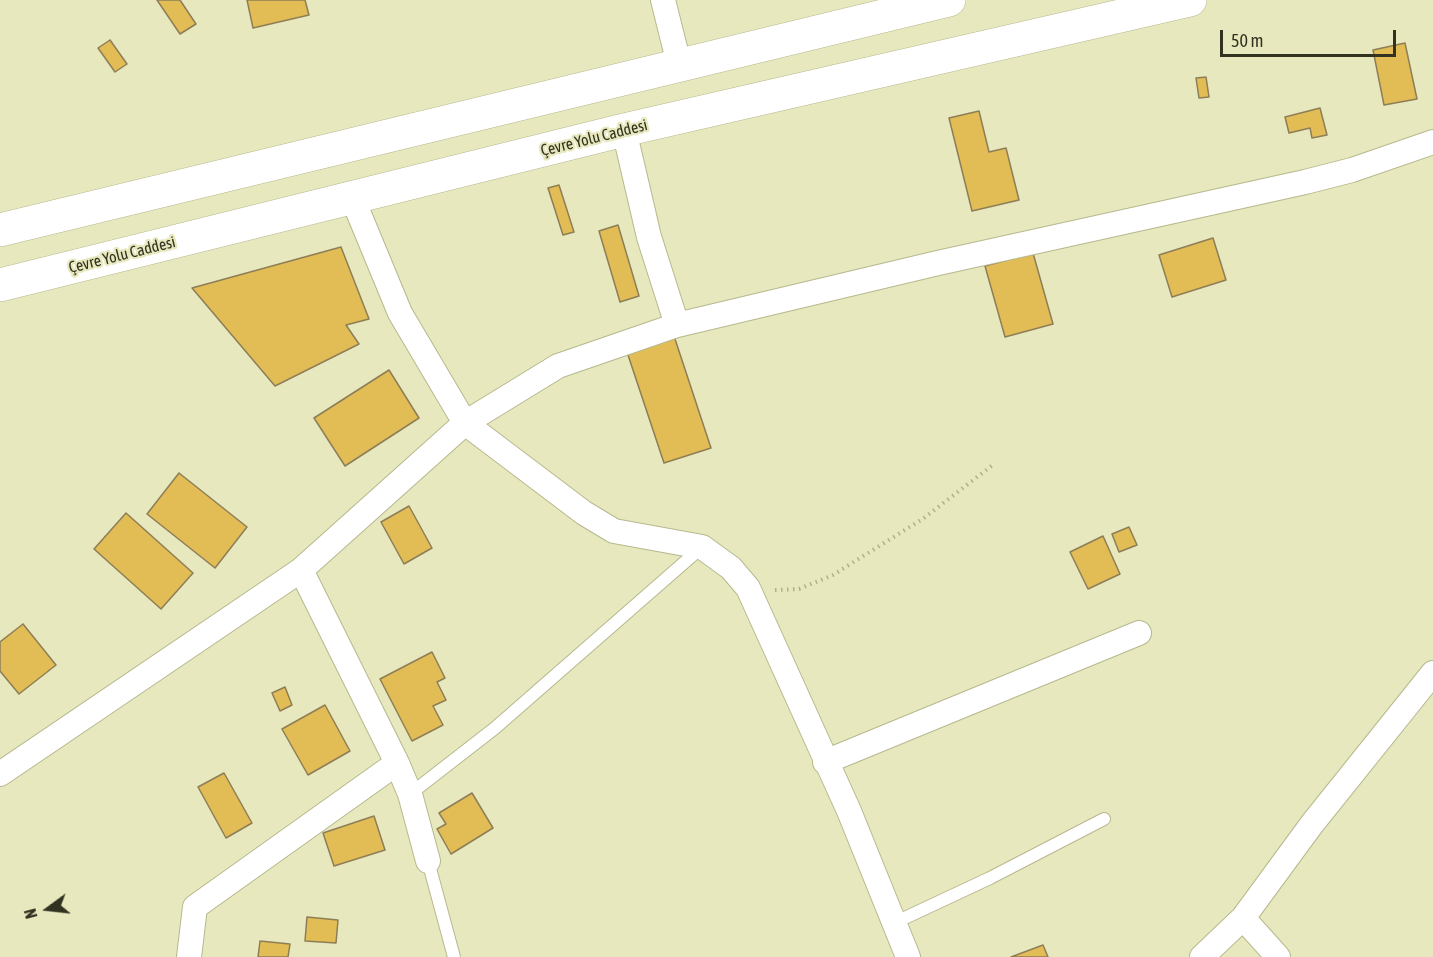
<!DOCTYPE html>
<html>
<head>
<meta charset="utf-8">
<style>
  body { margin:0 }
  #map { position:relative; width:1433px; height:957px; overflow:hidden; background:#e7e8bd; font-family:"Asap Condensed",sans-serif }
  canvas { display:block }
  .north { position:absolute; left:18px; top:879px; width:60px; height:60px; -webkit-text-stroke:4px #e7e8bd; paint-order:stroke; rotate:255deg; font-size:16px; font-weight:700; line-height:24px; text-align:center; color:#323221 }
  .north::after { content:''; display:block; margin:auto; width:21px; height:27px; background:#323221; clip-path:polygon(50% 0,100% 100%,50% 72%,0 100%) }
  .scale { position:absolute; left:1220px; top:30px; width:176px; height:27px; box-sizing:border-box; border:3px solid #323221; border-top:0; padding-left:8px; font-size:18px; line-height:21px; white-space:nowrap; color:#323221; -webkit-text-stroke:4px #e7e8bd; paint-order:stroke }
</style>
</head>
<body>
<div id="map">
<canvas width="1433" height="957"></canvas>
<div class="north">N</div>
<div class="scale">50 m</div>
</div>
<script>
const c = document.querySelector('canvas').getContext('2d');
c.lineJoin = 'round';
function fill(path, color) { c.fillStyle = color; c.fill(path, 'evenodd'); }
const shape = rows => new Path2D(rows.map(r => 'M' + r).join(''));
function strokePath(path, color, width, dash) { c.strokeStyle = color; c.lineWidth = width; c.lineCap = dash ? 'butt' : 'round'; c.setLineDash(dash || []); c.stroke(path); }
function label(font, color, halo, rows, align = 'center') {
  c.font = font + ' "Asap Condensed",sans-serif'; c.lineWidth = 4.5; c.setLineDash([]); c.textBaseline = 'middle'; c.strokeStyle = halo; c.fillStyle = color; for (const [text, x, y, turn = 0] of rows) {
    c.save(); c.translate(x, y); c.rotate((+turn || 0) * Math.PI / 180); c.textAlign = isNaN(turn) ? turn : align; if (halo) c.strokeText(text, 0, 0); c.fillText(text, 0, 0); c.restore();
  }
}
const building = shape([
  [157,0,180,0,196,24,180,34,157,0],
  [247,0,305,0,309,15,253,28,247,0],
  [110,40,127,64,115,72,98,48,110,40],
  [1405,43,1417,99,1384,105,1373,50,1405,43],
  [1206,77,1209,97,1199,98,1196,78,1206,77],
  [1320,108,1327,135,1312,138,1310,128,1289,133,1285,117,1320,108],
  [979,111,989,152,1006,148,1019,200,972,211,949,118,979,111],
  [559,185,574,232,563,235,548,188,559,185],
  [618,225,639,296,620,302,599,231,618,225],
  [1213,238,1226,280,1172,297,1159,255,1213,238],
  [341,247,369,319,346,325,359,344,275,386,192,288,341,247],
  [1033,253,1053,324,1005,337,985,266,1033,253],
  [674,336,711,448,664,463,627,352,674,336],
  [389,370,419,418,345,466,314,418,389,370],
  [179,473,247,527,215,568,147,514,179,473],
  [409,506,432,548,404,564,381,522,409,506],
  [126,513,193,573,161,609,94,549,126,513],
  [1129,527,1137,545,1119,552,1112,534,1129,527],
  [1103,536,1120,574,1088,589,1070,552,1103,536],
  [23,624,56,665,19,694,0,671,0,642,23,624],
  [432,652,445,678,437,682,446,700,433,706,443,725,412,741,380,679,432,652],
  [285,687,292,705,280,711,272,693,285,687],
  [325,705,350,751,308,775,282,729,325,705],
  [224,773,252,823,226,838,198,787,224,773],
  [472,793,493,828,451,854,437,829,446,824,439,813,472,793],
  [374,816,385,850,334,866,323,833,374,816],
  [307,917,338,920,336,943,305,941,307,917],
  [260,941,290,944,288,957,258,957,260,941],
  [1043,945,1048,957,1011,957,1043,945]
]);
const path = shape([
  [775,590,799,589,833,575,924,518,994,464]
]);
const lane = shape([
  [410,794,495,728,702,547],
  [428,861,454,957],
  [894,923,990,878,1104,819]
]);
const street = shape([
  [663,0,679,64],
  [352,197,400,313,465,423,584,513,614,531,702,547,731,568,748,588,849,811,908,957],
  [677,325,938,263,1305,182,1352,170,1433,142],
  [301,570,397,763,410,794,428,861],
  [825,762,1139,633],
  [0,774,301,570,465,423,558,366,677,325,649,237,624,130],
  [1243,918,1278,957],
  [189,957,195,907,397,763],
  [1202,957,1243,918,1312,824,1433,673]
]);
const highway = shape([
  [0,230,949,0],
  [0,285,624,130,1190,0]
]);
const streetNames = [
  ["Çevre Yolu Caddesi",594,138,-14],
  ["Çevre Yolu Caddesi",122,255,-14]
];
fill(building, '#e2bc54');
strokePath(building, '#8d7e57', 1.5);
strokePath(lane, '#b7b88e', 14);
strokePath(street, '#b7b88e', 26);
strokePath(highway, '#b7b88e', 34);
strokePath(path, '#b0b08d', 4, [1.5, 4.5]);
strokePath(lane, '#fff', 12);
strokePath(street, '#fff', 24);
strokePath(highway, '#fff', 33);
label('16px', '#323221', '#e7e8bd', streetNames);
</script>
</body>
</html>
